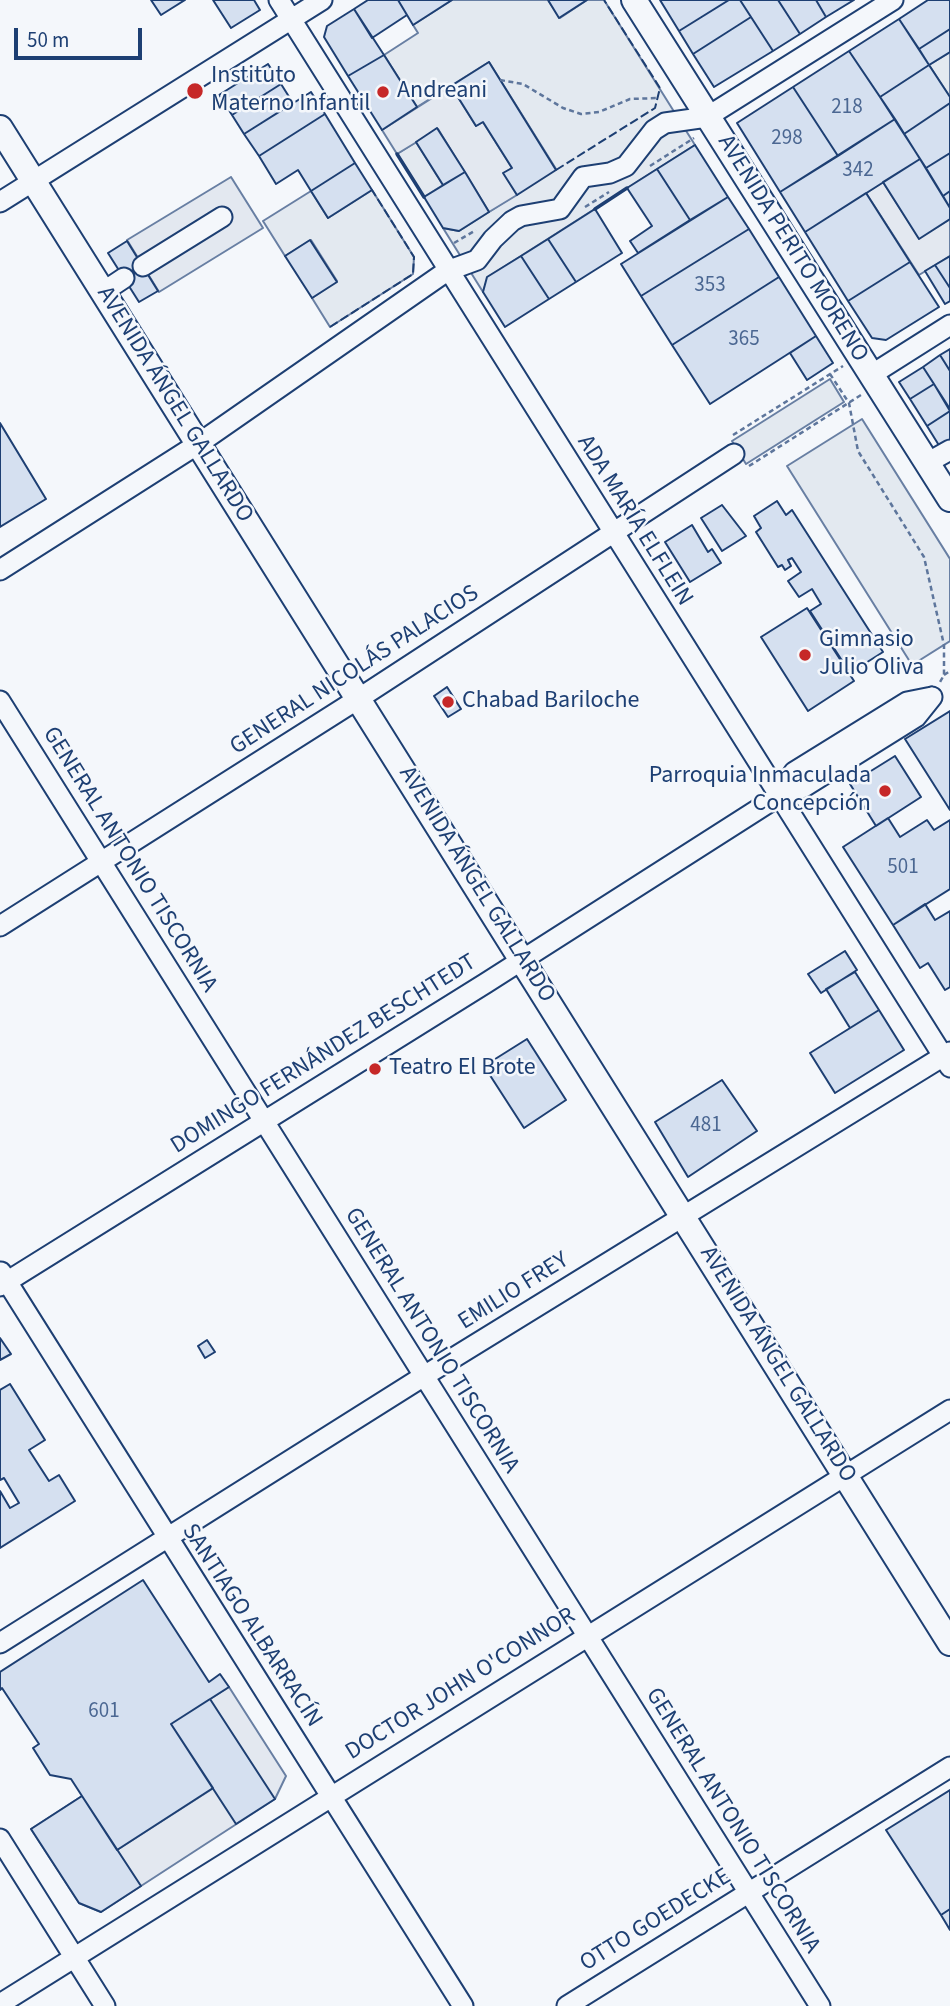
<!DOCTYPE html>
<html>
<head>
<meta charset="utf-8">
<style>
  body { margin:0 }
  #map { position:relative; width:950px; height:2006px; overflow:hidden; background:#f4f7fb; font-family:"Source Sans 3",sans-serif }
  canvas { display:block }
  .scale { position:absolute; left:14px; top:28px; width:128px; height:32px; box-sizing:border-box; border:4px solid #1d3f73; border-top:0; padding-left:9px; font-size:21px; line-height:24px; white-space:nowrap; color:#1d3f73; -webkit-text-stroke:5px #f4f7fb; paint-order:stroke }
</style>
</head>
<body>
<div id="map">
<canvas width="950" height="2006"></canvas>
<div class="scale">50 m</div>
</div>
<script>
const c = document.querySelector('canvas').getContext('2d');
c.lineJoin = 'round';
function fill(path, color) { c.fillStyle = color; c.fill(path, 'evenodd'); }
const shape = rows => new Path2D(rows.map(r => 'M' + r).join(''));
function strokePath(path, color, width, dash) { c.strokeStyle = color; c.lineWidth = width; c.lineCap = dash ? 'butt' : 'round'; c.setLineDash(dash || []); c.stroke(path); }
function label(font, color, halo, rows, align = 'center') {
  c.font = font + ' "Source Sans 3",sans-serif'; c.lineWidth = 5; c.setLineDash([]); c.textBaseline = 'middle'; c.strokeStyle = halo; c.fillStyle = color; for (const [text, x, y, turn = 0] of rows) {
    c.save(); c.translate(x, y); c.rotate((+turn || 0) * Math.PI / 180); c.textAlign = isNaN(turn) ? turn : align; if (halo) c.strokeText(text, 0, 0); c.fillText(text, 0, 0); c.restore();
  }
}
const green = shape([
  [452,0,548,0,560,18,587,0,604,0,695,145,488,277,483,292,443,228,459,231,556,169,489,62,417,107,384,55,418,33,413,25,452,0],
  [950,52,950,97,929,65,950,52],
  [416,142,443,185,424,197,397,154,416,142],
  [372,190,414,257,413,274,330,327,312,298,337,281,311,240,285,256,263,221,311,191,328,218,372,190],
  [830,379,844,402,746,464,732,441,830,379],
  [862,419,950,559,950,641,912,665,787,466,862,419]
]);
const parking = shape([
  [451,86,476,126,483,122,512,168,504,173,517,195,489,212,438,129,397,154,382,130,451,86],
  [231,177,263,228,159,292,127,240,231,177],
  [883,182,919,238,950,219,950,256,919,275,866,193,883,182],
  [229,1687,286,1776,275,1799,101,1912,79,1903,31,1829,82,1796,117,1850,212,1789,171,1724,229,1687]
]);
const building = shape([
  [151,0,185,0,161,15,151,0],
  [213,0,254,0,260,10,231,28,213,0],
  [368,0,398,0,407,15,372,38,354,9,368,0],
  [398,0,452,0,413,25,398,0],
  [548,0,587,0,559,18,548,0],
  [660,0,729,0,679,31,660,0],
  [729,0,740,0,751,17,693,54,679,31,729,0],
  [740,0,778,0,800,34,773,51,740,0],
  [778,0,816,0,826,17,800,34,778,0],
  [816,0,854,0,826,17,816,0],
  [928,0,950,0,950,29,919,49,899,19,928,0],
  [354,9,384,55,348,76,324,37,327,26,354,9],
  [751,17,773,51,714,87,693,54,751,17],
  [899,19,929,65,880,97,849,51,899,19],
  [950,29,950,52,929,65,919,49,950,29],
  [849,51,895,119,838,156,793,87,849,51],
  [384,55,417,107,382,130,348,76,384,55],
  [489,62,556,170,517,195,503,173,512,168,483,122,476,126,451,86,489,62],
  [268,64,281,84,232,115,219,95,268,64],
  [929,65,950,97,950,103,904,134,880,97,929,65],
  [281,84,293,103,244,134,232,115,281,84],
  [793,87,838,156,780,192,737,123,793,87],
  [311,92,325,114,259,156,244,134,311,92],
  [950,103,950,153,926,168,904,134,950,103],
  [325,114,355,163,311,191,298,170,276,184,259,156,325,114],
  [895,119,920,159,805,232,780,192,895,119],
  [437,128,465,172,443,185,416,142,437,128],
  [695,145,728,197,690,220,657,169,695,145],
  [950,153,950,191,943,196,926,168,950,153],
  [920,159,950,208,950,219,919,239,883,182,920,159],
  [355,163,372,190,328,218,311,191,355,163],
  [657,169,690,220,638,253,630,241,652,226,627,188,657,169],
  [465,172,489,212,459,231,443,228,424,197,465,172],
  [950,191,950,208,943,196,950,191],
  [866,193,910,262,848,301,805,232,866,193],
  [728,197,749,229,641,296,621,264,728,197],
  [595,209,622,253,576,282,548,239,595,209],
  [749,229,779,277,672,345,641,296,749,229],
  [548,239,576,282,549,299,521,256,548,239],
  [310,240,337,282,312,298,285,256,310,240],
  [127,241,158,291,139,302,108,253,127,241],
  [521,256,549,299,505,327,483,292,487,277,521,256],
  [950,256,950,288,935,265,950,256],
  [910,262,939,307,886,340,872,338,848,301,910,262],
  [935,265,950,288,950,301,945,304,925,271,935,265],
  [779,277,816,336,710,404,672,345,779,277],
  [816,336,833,363,807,380,790,353,816,336],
  [950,349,950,371,940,355,950,349],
  [940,355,950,371,950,409,923,367,940,355],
  [923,367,934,384,910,399,899,382,923,367],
  [934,384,950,411,927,426,910,399,934,384],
  [950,411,950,440,940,447,927,426,950,411],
  [0,423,46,499,0,527,0,423],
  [777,501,786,515,792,510,883,652,850,673,810,611,821,604,812,589,799,597,788,581,801,572,792,558,788,560,791,566,785,570,782,565,778,567,756,532,761,528,754,516,777,501],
  [722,505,746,536,722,551,701,518,722,505],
  [692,525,708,552,712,549,721,563,690,582,665,542,692,525],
  [807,608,854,681,808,711,761,637,807,608],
  [447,687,461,709,448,717,434,696,447,687],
  [950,711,950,810,905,739,950,711],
  [895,756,921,797,876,826,850,784,895,756],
  [888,818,900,837,927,820,934,830,950,820,950,889,893,925,843,847,888,818],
  [925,904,935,920,950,911,950,987,945,990,928,963,920,968,893,925,925,904],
  [845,951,857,970,821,993,808,974,845,951],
  [855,972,879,1010,850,1028,826,989,855,972],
  [879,1010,904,1050,835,1093,810,1053,879,1010],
  [527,1039,566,1100,524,1128,484,1066,527,1039],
  [722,1080,757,1131,688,1177,655,1122,722,1080],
  [0,1338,11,1354,0,1360,0,1338],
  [207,1340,215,1352,205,1358,198,1346,207,1340],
  [10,1384,45,1440,29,1450,49,1481,59,1475,75,1501,0,1548,0,1491,10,1508,19,1503,4,1478,0,1480,0,1390,10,1384],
  [143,1580,209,1682,220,1674,229,1687,171,1724,213,1788,117,1850,71,1779,50,1775,33,1748,39,1744,2,1688,0,1690,0,1672,143,1580],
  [210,1699,275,1799,236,1824,171,1724,210,1699],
  [950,1790,950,1909,941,1915,886,1830,950,1790],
  [82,1796,141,1886,101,1912,79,1903,31,1829,82,1796],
  [950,1909,950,1930,941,1915,950,1909]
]);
const path = shape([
  [500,80,523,84,563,108,581,114,599,112,630,99,658,98],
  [650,166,694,138],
  [585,207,609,192],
  [454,243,476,230],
  [830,374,849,403,858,451,924,557,944,645,944,675,940,682],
  [733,435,843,366],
  [749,466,861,395],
  [944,675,950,671]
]);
const minor = shape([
  [279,0,950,1067],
  [0,202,322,0],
  [143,266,222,217],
  [103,292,124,278],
  [871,375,950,325],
  [927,463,950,450],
  [0,570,198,444,447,271,477,260,493,239,512,221,521,216,560,209,583,177,610,173,626,166,654,130,665,123,707,117,893,0],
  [932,697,916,717,804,787,779,796,794,772,907,702,932,697],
  [0,701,820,2006],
  [0,926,358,699,734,454],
  [1,1272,463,2006],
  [0,1286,486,983,779,796],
  [0,1643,424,1376,950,1052],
  [0,1839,105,2006],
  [0,2004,950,1410],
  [567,2006,950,1767]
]);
const major = shape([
  [634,0,950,499],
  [0,128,950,1643]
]);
const fence = shape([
  [556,170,655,108,660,88,604,0],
  [330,327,413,274,414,257,372,190]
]);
const wall = shape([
  [397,154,424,197],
  [595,209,627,188]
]);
const markers = [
  [195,91,9,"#c62828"],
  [383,92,7,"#c62828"],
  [805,655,7,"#c62828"],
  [448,702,7,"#c62828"],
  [885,791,7,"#c62828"],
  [375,1069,7,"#c62828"]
];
const numberNames = [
  ["218",847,108],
  ["298",787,139],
  ["342",858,171],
  ["353",710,286],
  ["365",744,340],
  ["501",903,868],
  ["481",706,1126],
  ["601",104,1712]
];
const poiNames = [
  ["Instituto",211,77],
  ["Materno Infantil",211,105],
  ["Andreani",397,92],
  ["Gimnasio",819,641],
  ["Julio Oliva",819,669],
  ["Chabad Bariloche",462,702],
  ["Parroquia Inmaculada",871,777,"right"],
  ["Concepción",871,805,"right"],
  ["Teatro El Brote",389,1069]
];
const streetNames = [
  ["AVENIDA PERITO MORENO",792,249,58],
  ["AVENIDA ÁNGEL GALLARDO",174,405,58],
  ["ADA MARÍA ELFLEIN",634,521,58],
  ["GENERAL NICOLÁS PALACIOS",355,671,-33],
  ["GENERAL ANTONIO TISCORNIA",129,860,58],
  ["AVENIDA ÁNGEL GALLARDO",476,885,58],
  ["DOMINGO FERNÁNDEZ BESCHTEDT",324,1055,-32],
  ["EMILIO FREY",514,1292,-32],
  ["GENERAL ANTONIO TISCORNIA",431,1341,58],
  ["AVENIDA ÁNGEL GALLARDO",777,1365,58],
  ["SANTIAGO ALBARRACÍN",251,1626,57],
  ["DOCTOR JOHN O'CONNOR",461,1685,-32],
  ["GENERAL ANTONIO TISCORNIA",732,1821,58],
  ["OTTO GOEDECKE",656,1921,-32]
];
fill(green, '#e3e9f0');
strokePath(green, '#687fa3', 2);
fill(parking, '#e3e8f0');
strokePath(parking, '#687fa3', 2);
fill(building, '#d5e0f0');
strokePath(building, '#1d3f73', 2);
strokePath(minor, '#1d3f73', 23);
strokePath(major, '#1d3f73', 28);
strokePath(path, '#5e769c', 2.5, [5, 3.5]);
strokePath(minor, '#f4f7fb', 19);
strokePath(major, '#f4f7fb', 24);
strokePath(fence, '#1d3f73', 2, [9, 3.5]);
strokePath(wall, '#1d3f73', 3.5);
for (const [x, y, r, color] of markers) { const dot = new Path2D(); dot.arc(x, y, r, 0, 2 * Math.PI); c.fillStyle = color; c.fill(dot); strokePath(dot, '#f4f7fb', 2.5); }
label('21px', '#4b6792', null, numberNames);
label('24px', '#1d3f73', '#f4f7fb', poiNames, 'left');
label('24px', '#1d3f73', '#f4f7fb', streetNames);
</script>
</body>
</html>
